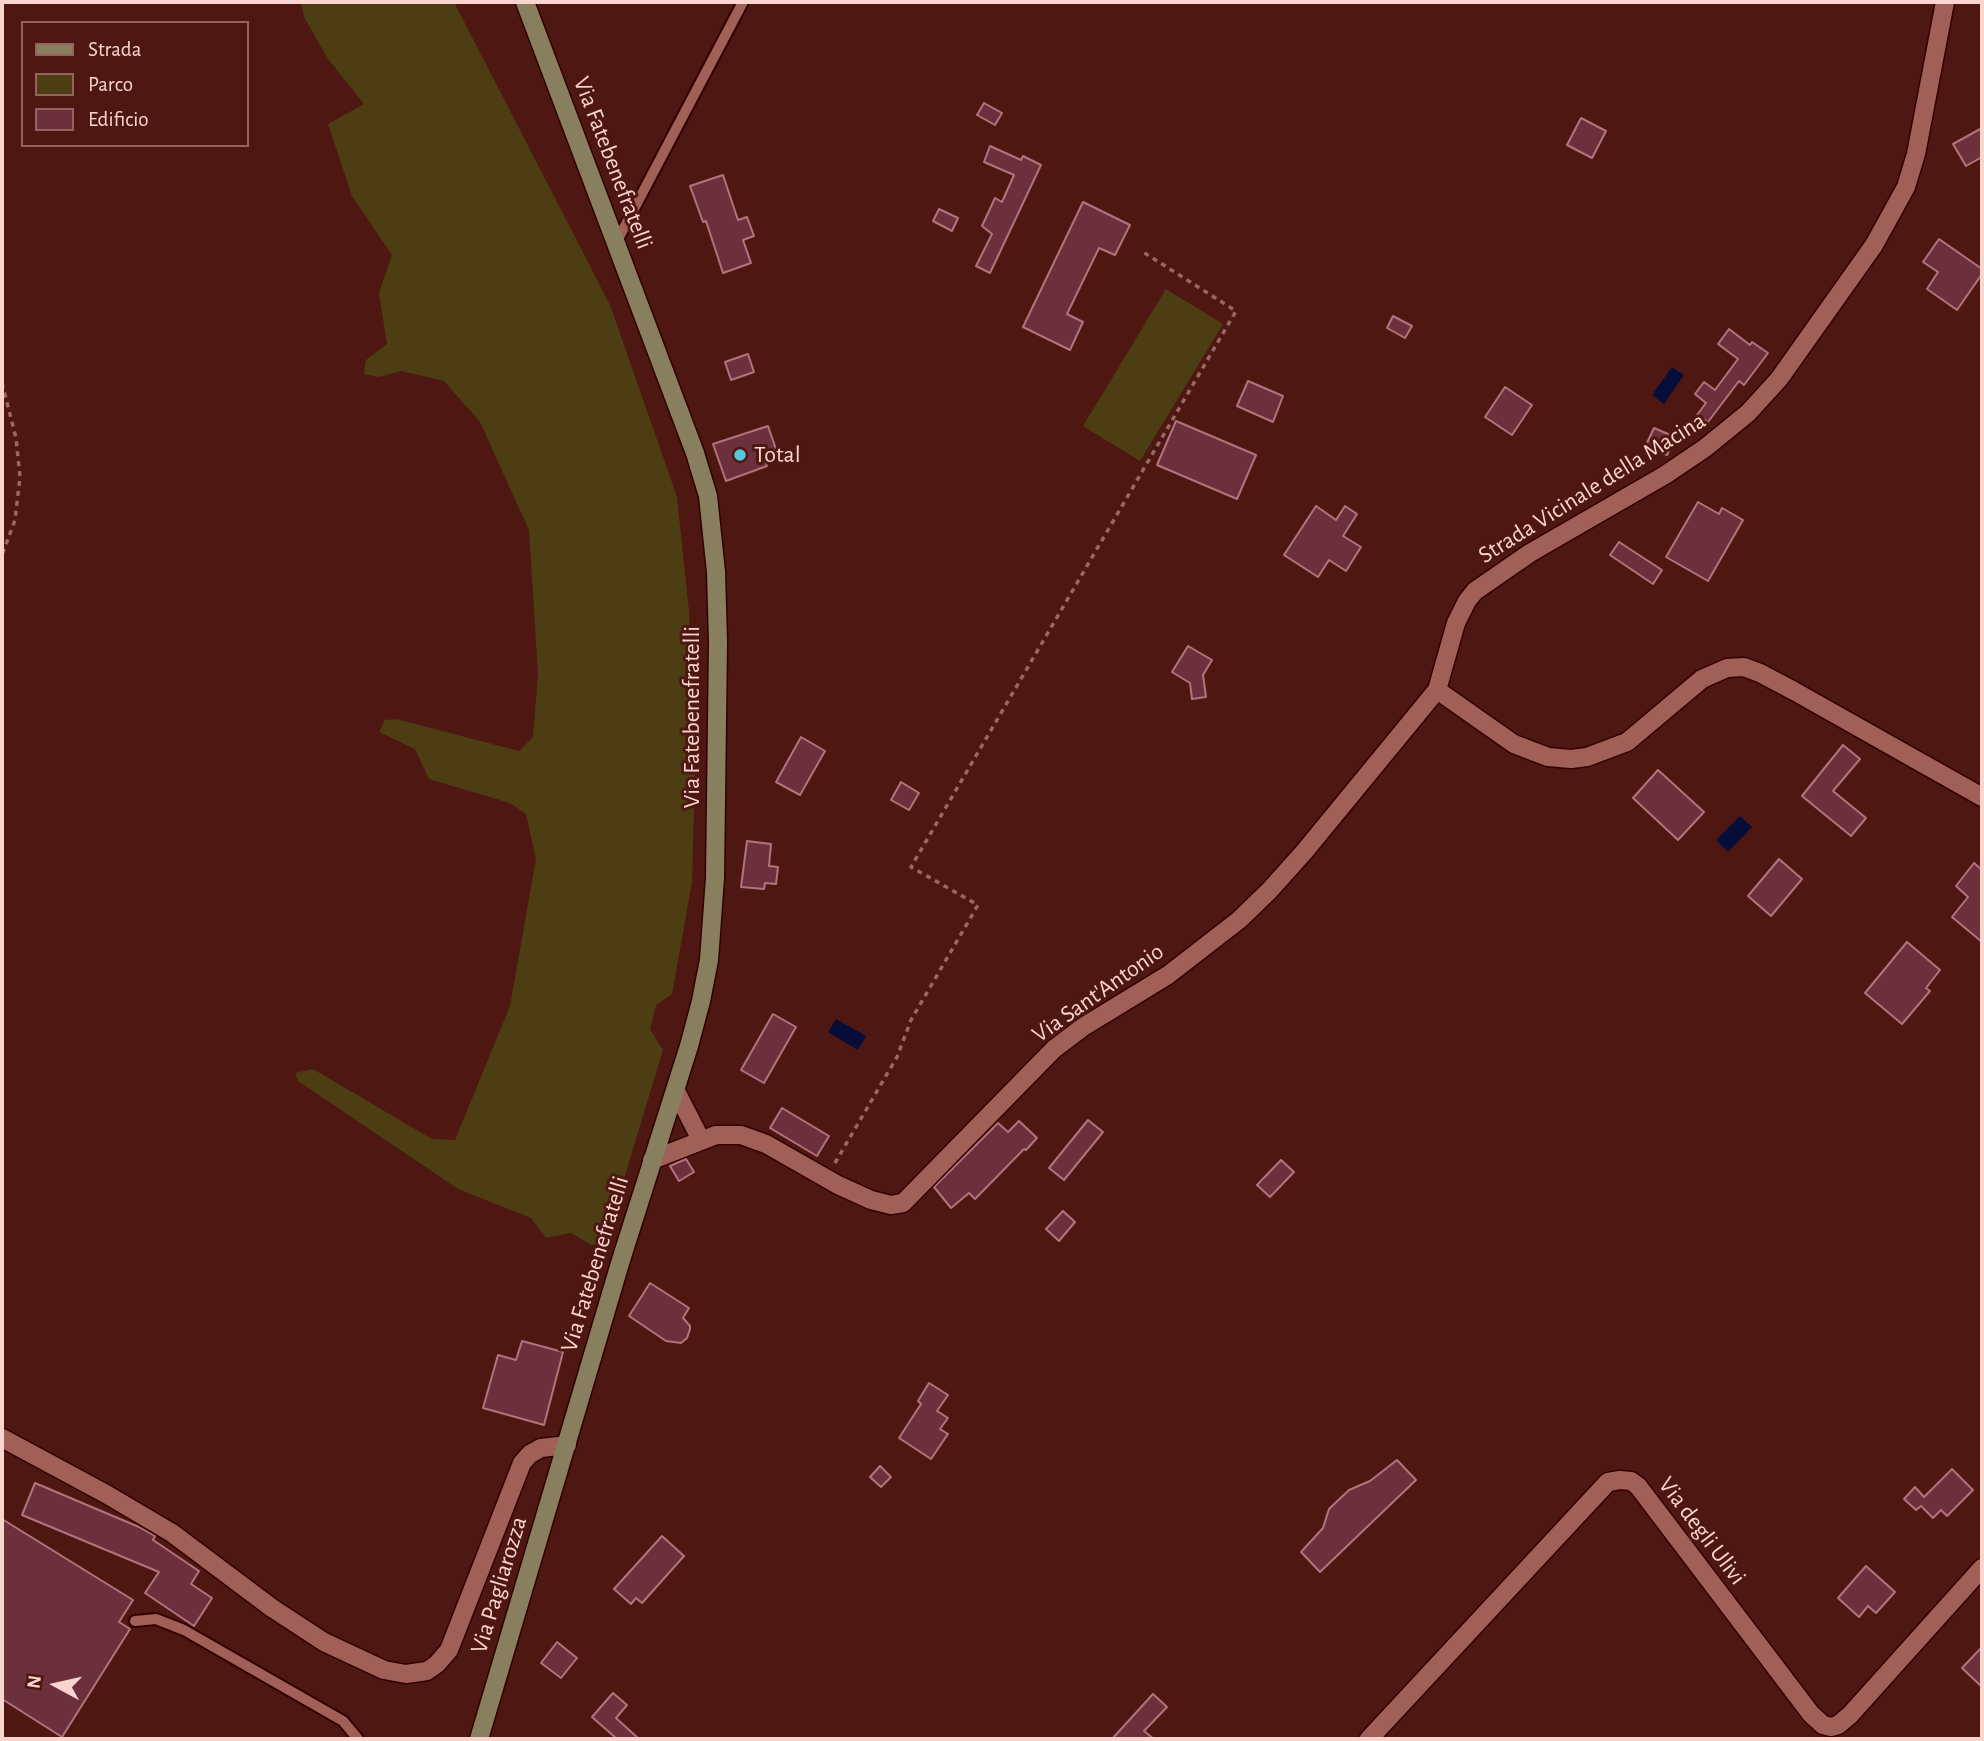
<!DOCTYPE html>
<html>
<head>
<meta charset="utf-8">
<style>
  body { margin:0 }
  #map { position:relative; width:1984px; height:1741px; overflow:hidden; background:#4f1712; font-family:"Alegreya Sans",sans-serif }
  canvas { display:block }
  .frame { position:absolute; inset:0; border:4px solid #fad5cf; pointer-events:none }
  .legend { position:absolute; left:21px; top:21px; width:228px; height:126px; box-sizing:border-box; background:#4f1712; border:2px solid #93635e; margin:0; padding:9px 12px; list-style:none; font-size:21px; color:#fad5cf }
  .legend li { display:flex; align-items:center; gap:14px; height:35px }
  .legend b { width:35px; border:2px solid #93635e }
  .north { position:absolute; left:21px; top:1650px; width:70px; height:70px; -webkit-text-stroke:5px #4f1712; paint-order:stroke; rotate:278deg; font-size:19px; font-weight:700; line-height:28px; text-align:center; color:#fad5cf }
  .north::after { content:''; display:block; margin:auto; width:24px; height:32px; background:#fad5cf; clip-path:polygon(50% 0,100% 100%,50% 72%,0 100%) }
</style>
</head>
<body>
<div id="map">
<canvas width="1984" height="1741"></canvas>
<div class="frame"></div>
<ul class="legend">
<li><b style="height:9px;background:#877f5d"></b>Strada</li>
<li><b style="height:19px;background:#4d3d13"></b>Parco</li>
<li><b style="height:19px;background:#6b303c"></b>Edificio</li>
</ul>
<div class="north">N</div>
</div>
<script>
const c = document.querySelector('canvas').getContext('2d');
c.lineJoin = 'round';
function fill(path, color) { c.fillStyle = color; c.fill(path, 'evenodd'); }
const shape = rows => new Path2D(rows.map(r => 'M' + r).join(''));
function strokePath(path, color, width, dash) { c.strokeStyle = color; c.lineWidth = width; c.lineCap = dash ? 'butt' : 'round'; c.setLineDash(dash || []); c.stroke(path); }
function label(font, color, halo, rows, align = 'center') {
  c.font = font + ' "Alegreya Sans",sans-serif'; c.lineWidth = 6; c.setLineDash([]); c.textBaseline = 'middle'; c.strokeStyle = halo; c.fillStyle = color; for (const [text, x, y, turn = 0] of rows) {
    c.save(); c.translate(x, y); c.rotate((+turn || 0) * Math.PI / 180); c.textAlign = isNaN(turn) ? turn : align; if (halo) c.strokeText(text, 0, 0); c.fillText(text, 0, 0); c.restore();
  }
}
const green = shape([
  [301,2,454,2,610,305,677,497,689,611,695,771,692,882,672,994,656,1005,650,1029,663,1050,604,1245,591,1245,571,1233,546,1238,531,1218,458,1189,298,1081,295,1073,313,1069,432,1139,455,1140,510,1006,536,859,526,814,510,803,429,779,415,749,379,732,385,720,396,719,519,751,533,737,538,674,529,530,480,422,444,381,401,371,379,377,364,374,366,360,387,344,379,293,392,255,352,196,328,124,364,104,328,59,304,17],
  [1166,289,1223,324,1140,461,1083,426]
]);
const water = shape([
  [1672,367,1684,375,1664,404,1652,395],
  [1740,816,1752,827,1728,852,1716,840],
  [836,1019,866,1036,858,1050,828,1032]
]);
const building = shape([
  [984,103,1002,113,995,125,977,115,984,103],
  [1581,118,1606,131,1592,158,1567,145,1581,118],
  [1982,128,1982,157,1966,166,1953,144,1982,128],
  [990,146,1021,160,1023,156,1041,165,990,273,976,266,992,234,982,226,995,198,1002,202,1014,175,984,162,990,146],
  [723,175,738,220,747,217,754,236,743,240,751,263,723,273,706,221,703,222,690,186,723,175],
  [1083,202,1130,225,1115,255,1099,248,1067,314,1083,322,1070,350,1023,327,1083,202],
  [939,209,958,218,952,231,933,221,939,209],
  [1939,239,1982,269,1982,274,1957,310,1927,289,1938,272,1923,262,1939,239],
  [1393,316,1412,326,1405,338,1387,328,1393,316],
  [1729,329,1750,345,1752,342,1768,353,1744,385,1739,381,1708,422,1697,415,1706,403,1695,394,1704,382,1715,390,1738,359,1718,344,1729,329],
  [748,354,754,372,731,380,725,362,748,354],
  [1248,381,1283,396,1273,422,1237,406,1248,381],
  [1505,387,1532,405,1512,435,1485,417,1505,387],
  [1176,421,1256,455,1237,499,1157,465,1176,421],
  [768,426,777,452,764,457,767,466,726,481,713,444,768,426],
  [1654,428,1675,437,1667,455,1646,445,1654,428],
  [1698,502,1719,514,1722,508,1743,520,1708,581,1666,557,1698,502],
  [1316,506,1336,520,1345,506,1357,514,1343,536,1361,547,1346,571,1329,560,1318,577,1284,555,1316,506],
  [1619,542,1662,570,1653,584,1610,555,1619,542],
  [1188,646,1212,660,1203,675,1206,697,1192,699,1190,683,1172,672,1188,646],
  [801,737,825,751,800,795,776,782,801,737],
  [1843,745,1860,759,1833,791,1866,818,1851,836,1802,796,1843,745],
  [1658,770,1704,812,1678,840,1633,798,1658,770],
  [901,782,919,793,909,810,891,800,901,782],
  [747,841,771,844,769,866,778,867,776,884,765,883,764,889,741,887,747,841],
  [1779,859,1802,879,1771,916,1748,896,1779,859],
  [1974,863,1982,870,1982,942,1952,917,1968,897,1956,886,1974,863],
  [1907,942,1940,970,1926,988,1930,991,1902,1024,1865,993,1907,942],
  [773,1014,796,1027,764,1083,741,1070,773,1014],
  [782,1108,829,1136,817,1156,770,1128,782,1108],
  [1088,1120,1103,1132,1064,1180,1049,1168,1088,1120],
  [1019,1121,1037,1138,1026,1150,1024,1149,975,1199,969,1193,951,1208,934,1187,998,1123,1008,1132,1019,1121],
  [686,1159,694,1172,679,1181,670,1166,686,1159],
  [1281,1160,1294,1172,1270,1197,1257,1185,1281,1160],
  [1063,1211,1075,1222,1059,1241,1046,1229,1063,1211],
  [650,1283,689,1308,683,1318,690,1326,690,1329,687,1338,681,1343,666,1341,629,1316,650,1283],
  [522,1341,563,1352,544,1425,483,1408,498,1355,516,1360,522,1341],
  [929,1383,948,1395,937,1411,948,1418,940,1429,948,1434,931,1459,899,1438,921,1404,918,1401,929,1383],
  [1397,1460,1416,1480,1320,1572,1301,1552,1323,1528,1329,1509,1349,1490,1370,1481,1397,1460],
  [880,1466,891,1477,881,1487,870,1477,880,1466],
  [1952,1469,1973,1490,1947,1516,1941,1510,1933,1518,1921,1506,1916,1510,1904,1499,1915,1487,1924,1497,1952,1469],
  [35,1483,139,1527,155,1536,153,1540,199,1571,191,1584,212,1598,194,1626,145,1593,159,1572,22,1515,35,1483],
  [2,1519,133,1600,119,1622,130,1629,62,1737,2,1699,2,1519],
  [662,1536,684,1556,642,1603,636,1598,631,1604,614,1589,662,1536],
  [1866,1566,1895,1592,1876,1613,1868,1606,1859,1617,1838,1598,1866,1566],
  [557,1642,577,1658,561,1678,541,1663,557,1642],
  [1982,1647,1982,1687,1962,1668,1982,1647],
  [613,1693,627,1705,616,1718,639,1739,617,1739,592,1717,613,1693],
  [1153,1694,1167,1707,1144,1731,1154,1739,1112,1739,1153,1694]
]);
const path = shape([
  [2,383,16,438,20,477,15,520,2,555],
  [835,1163,897,1057,911,1020,978,905,911,867,1236,311,1143,252]
]);
const lane = shape([
  [616,243,743,2],
  [135,1621,156,1619,184,1630,343,1721,358,1739]
]);
const street = shape([
  [1437,690,1514,744,1548,757,1571,759,1587,757,1627,742,1702,679,1727,668,1744,667,1760,673,1794,691,1982,797],
  [676,1091,701,1140],
  [652,1160,716,1135,741,1135,766,1144,838,1185,871,1200,891,1205,903,1203,1054,1049,1083,1027,1168,975,1239,920,1269,891,1304,852,1437,690,1456,623,1467,601,1475,591,1530,553,1665,475,1705,448,1748,413,1779,379,1874,245,1906,187,1916,154,1945,2],
  [2,1438,106,1494,172,1533,272,1608,324,1642,384,1670,406,1674,427,1671,437,1664,449,1650,522,1463,530,1454,541,1448,567,1445],
  [1369,1739,1608,1482,1620,1480,1631,1481,1638,1486,1811,1714,1823,1725,1831,1727,1838,1725,1850,1715,1982,1568]
]);
const secondary = shape([
  [479,1739,621,1260,689,1046,701,1001,709,960,715,878,718,642,716,572,708,496,695,453,525,2]
]);
const markers = [
  [740,455,7,"#53cadc"]
];
const streetNames = [
  ["Via Fatebenefratelli",613,163,69],
  ["Strada Vicinale della Macina",1592,488,-32],
  ["Via Fatebenefratelli",692,717,-90],
  ["Via Sant'Antonio",1098,993,-35],
  ["Via Fatebenefratelli",595,1264,-73],
  ["Via degli Ulivi",1702,1531,53],
  ["Via Pagliarozza",499,1585,-73]
];
const poiNames = [
  ["Total",754,455]
];
fill(green, '#4d3d13');
fill(water, '#060d39');
fill(building, '#6b303c');
strokePath(building, '#b4727d', 2);
strokePath(lane, '#320000', 14);
strokePath(street, '#320000', 21);
strokePath(secondary, '#320000', 21);
strokePath(path, '#986862', 3.5, [5, 5]);
strokePath(lane, '#a06057', 10);
strokePath(street, '#a06057', 18);
strokePath(secondary, '#877f5d', 18);
for (const [x, y, r, color] of markers) { const dot = new Path2D(); dot.arc(x, y, r, 0, 2 * Math.PI); c.fillStyle = color; c.fill(dot); strokePath(dot, '#4f1712', 2.5); }
label('24px', '#fad5cf', '#4f1712', streetNames);
label('24px', '#fad5cf', '#4f1712', poiNames, 'left');
</script>
</body>
</html>
